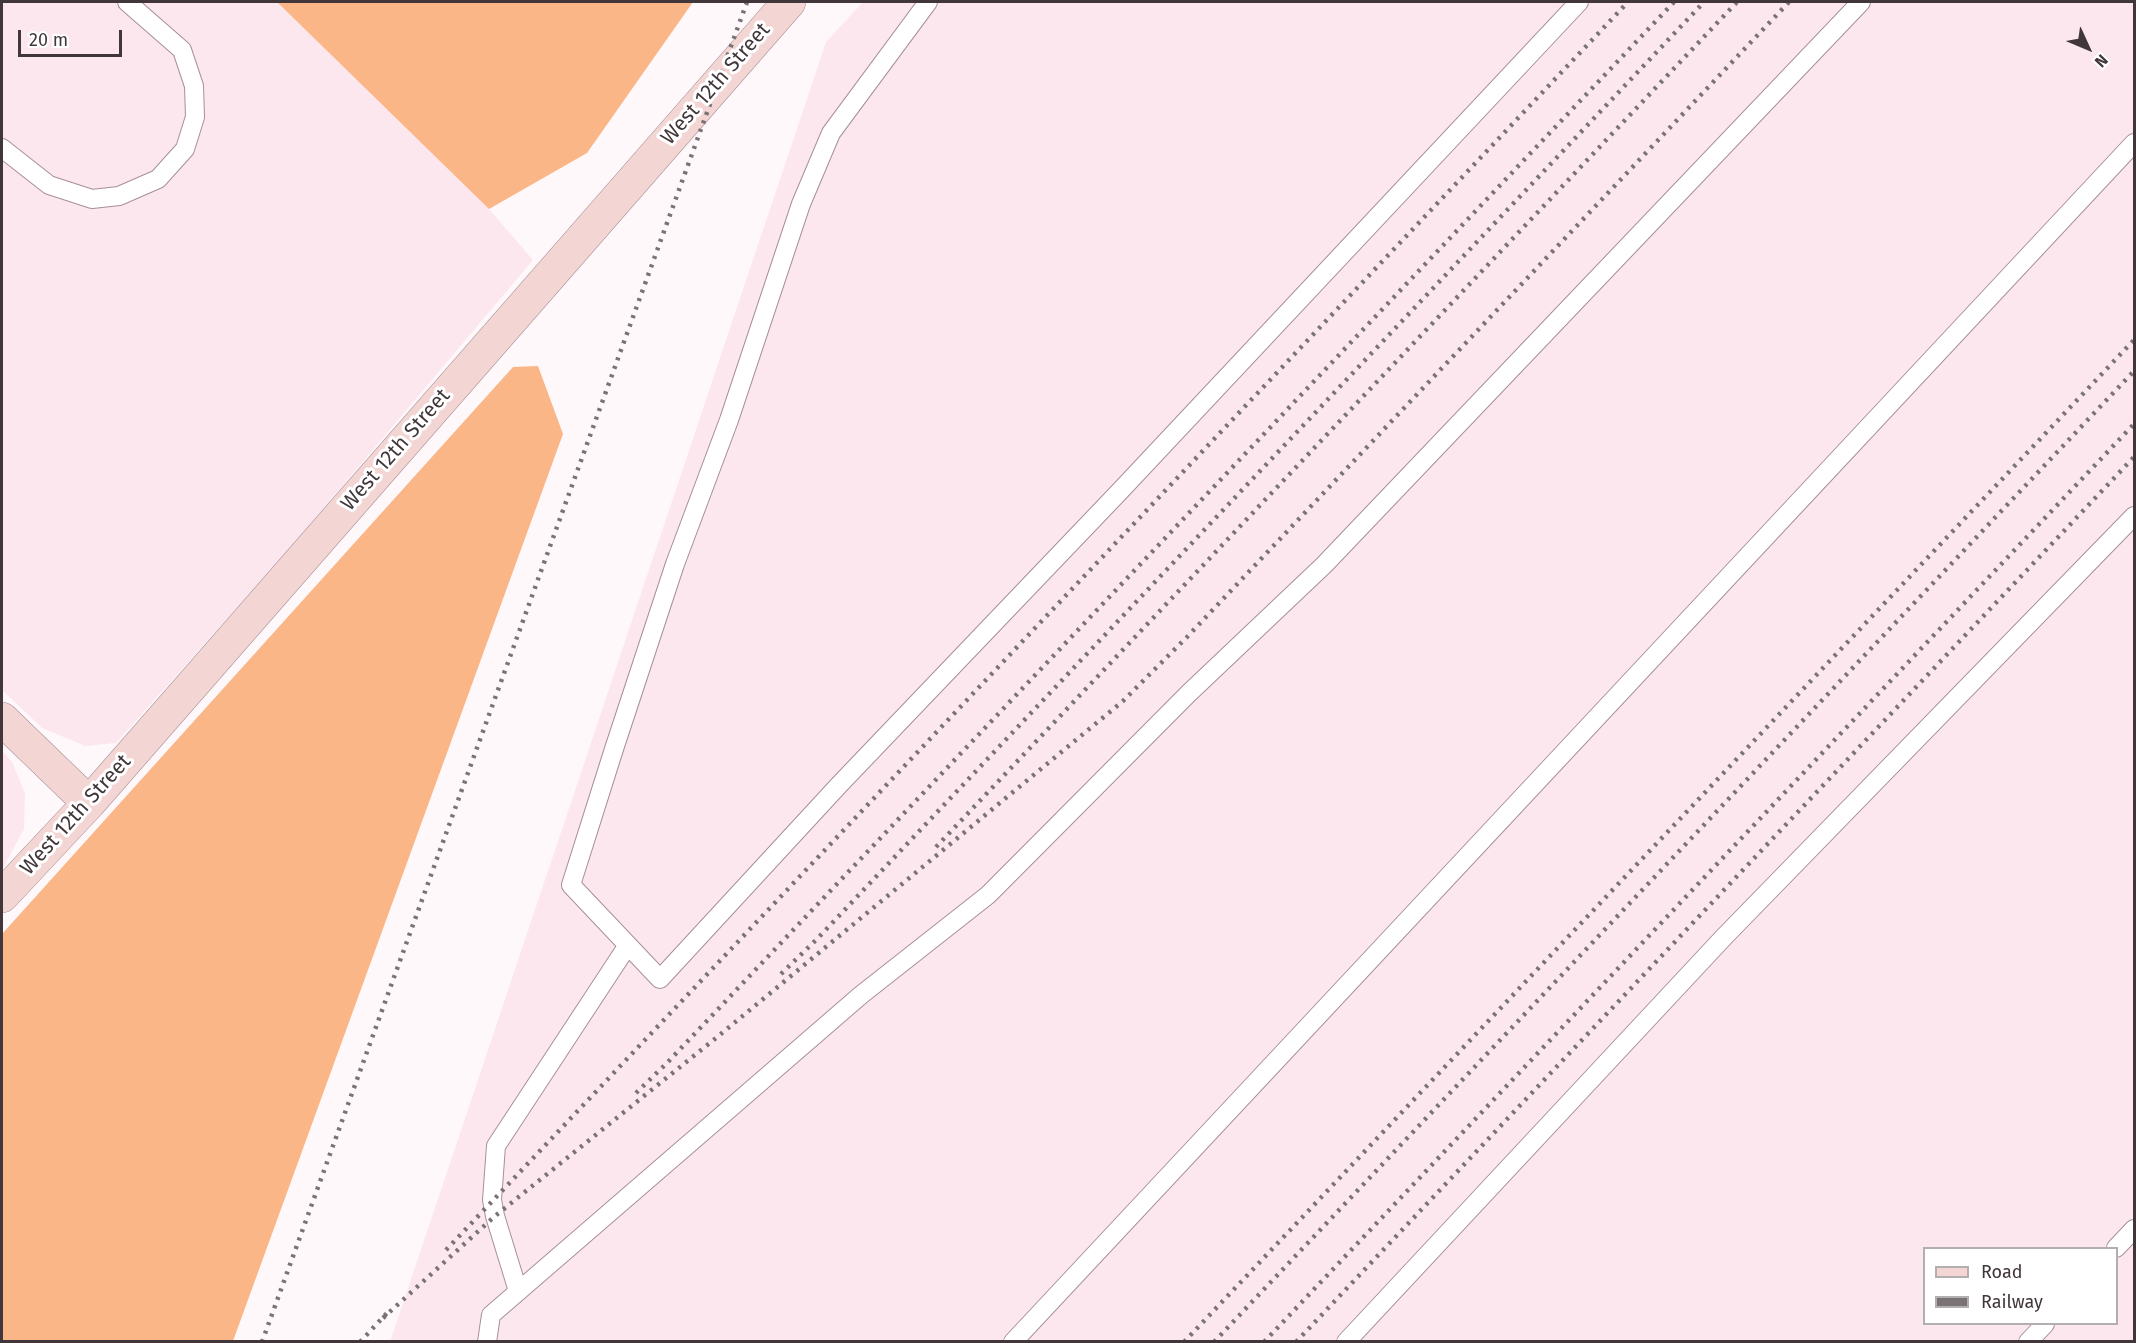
<!DOCTYPE html>
<html>
<head>
<meta charset="utf-8">
<style>
  body { margin:0 }
  #map { position:relative; width:2136px; height:1343px; overflow:hidden; background:#fef8fa; font-family:"Fira Sans",sans-serif }
  canvas { display:block }
  .frame { position:absolute; inset:0; border:3px solid #41373b; pointer-events:none }
  .legend { position:absolute; left:1923px; top:1247px; width:195px; height:78px; box-sizing:border-box; background:#fff; border:2px solid #b3afb1; margin:0; padding:8px 10px; list-style:none; font-size:18px; color:#41373b }
  .legend li { display:flex; align-items:center; gap:12px; height:30px }
  .legend b { width:30px; border:2px solid #b3afb1 }
  .north { position:absolute; left:2058px; top:18px; width:60px; height:60px; -webkit-text-stroke:4px #fff; paint-order:stroke; rotate:134deg; font-size:16px; font-weight:700; line-height:24px; text-align:center; color:#41373b }
  .north::after { content:''; display:block; margin:auto; width:21px; height:27px; background:#41373b; clip-path:polygon(50% 0,100% 100%,50% 72%,0 100%) }
  .scale { position:absolute; left:18px; top:30px; width:104px; height:27px; box-sizing:border-box; border:3px solid #41373b; border-top:0; padding-left:8px; font-size:18px; line-height:21px; white-space:nowrap; color:#41373b; -webkit-text-stroke:4px #fff; paint-order:stroke }
</style>
</head>
<body>
<div id="map">
<canvas width="2136" height="1343"></canvas>
<div class="frame"></div>
<ul class="legend">
<li><b style="height:8px;background:#f3d6d4"></b>Road</li>
<li><b style="height:8px;background:#7a7275"></b>Railway</li>
</ul>
<div class="north">N</div>
<div class="scale">20 m</div>
</div>
<script>
const c = document.querySelector('canvas').getContext('2d');
c.lineJoin = 'round';
function fill(path, color) { c.fillStyle = color; c.fill(path, 'evenodd'); }
const shape = rows => new Path2D(rows.map(r => 'M' + r).join(''));
function strokePath(path, color, width, dash) { c.strokeStyle = color; c.lineWidth = width; c.lineCap = dash ? 'butt' : 'round'; c.setLineDash(dash || []); c.stroke(path); }
function label(font, color, halo, rows, align = 'center') {
  c.font = font + ' "Fira Sans",sans-serif'; c.lineWidth = 6; c.setLineDash([]); c.textBaseline = 'middle'; c.strokeStyle = halo; c.fillStyle = color; for (const [text, x, y, turn = 0] of rows) {
    c.save(); c.translate(x, y); c.rotate((+turn || 0) * Math.PI / 180); c.textAlign = isNaN(turn) ? turn : align; if (halo) c.strokeText(text, 0, 0); c.fillText(text, 0, 0); c.restore();
  }
}
const built = shape([
  [2,2,277,2,489,209,533,260,291,547,116,743,85,746,42,728,2,690],
  [863,2,2134,2,2134,1341,390,1342,826,42],
  [1924,1248,2116,1248,2116,1324,1924,1324],
  [2,751,12,762,25,793,24,829,2,870]
]);
const forest = shape([
  [277,2,693,2,587,153,489,209],
  [538,366,563,434,233,1341,2,1341,2,934,513,367]
]);
const lane = shape([
  [928,2,831,133,801,204,729,420,675,564,614,749,571,885,660,979,839,785,1121,490,1579,2],
  [2,148,49,185,92,199,119,196,158,179,185,149,195,117,194,86,182,50,127,2],
  [2116,1248,2134,1229],
  [518,1291,495,1216,492,1200,496,1146,628,945],
  [487,1342,491,1315,861,995,988,895,1189,693,1324,565,1861,2],
  [1013,1342,2134,143],
  [1346,1342,1723,938,2134,516],
  [2028,1342,2045,1324]
]);
const secondary = shape([
  [2,719,89,803],
  [2,896,89,803,789,2]
]);
const rail = shape([
  [936,847,1737,2],
  [781,974,818,938,1704,2],
  [636,1093,666,1064,1674,2],
  [446,1250,1628,2],
  [383,1318,495,1216,716,1038,1123,701,1187,637,1789,2],
  [262,1342,747,2],
  [360,1342,387,1313],
  [1184,1342,2134,340],
  [1214,1342,2134,371],
  [1264,1342,2134,424],
  [1296,1342,2134,457]
]);
const streetNames = [
  ["West 12th Street",716,84,-49],
  ["West 12th Street",396,450,-49],
  ["West 12th Street",76,815,-48]
];
fill(built, '#fde7ee');
fill(forest, '#fbb688');
strokePath(lane, '#a78f97', 20);
strokePath(secondary, '#a78f97', 34);
strokePath(lane, '#fff', 18);
strokePath(secondary, '#f3d6d4', 33);
strokePath(rail, '#7a7275', 4.5, [3, 6]);
label('21px', '#41373b', '#fff', streetNames);
</script>
</body>
</html>
